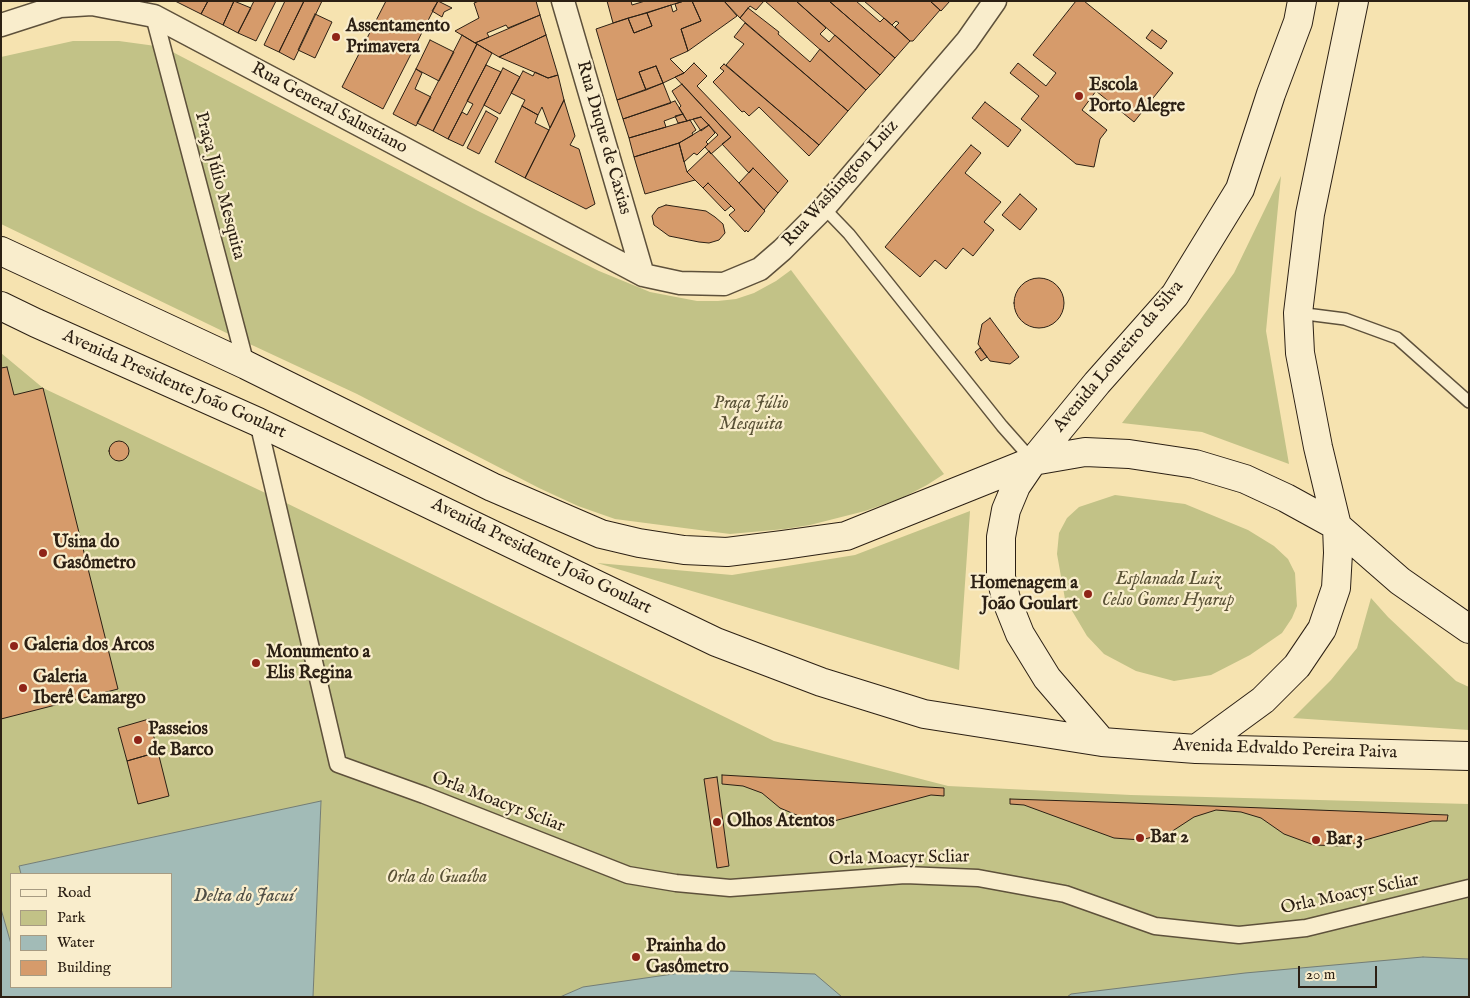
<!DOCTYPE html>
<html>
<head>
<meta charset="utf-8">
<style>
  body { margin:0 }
  #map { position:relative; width:1470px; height:998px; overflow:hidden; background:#f6e3b0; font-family:"IM FELL English",serif }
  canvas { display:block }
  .frame { position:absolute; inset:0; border:2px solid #2c2014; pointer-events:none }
  .legend { position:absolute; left:10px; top:873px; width:162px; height:115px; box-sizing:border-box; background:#f9edcc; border:1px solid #a79b82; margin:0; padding:6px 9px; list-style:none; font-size:15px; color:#2c2014 }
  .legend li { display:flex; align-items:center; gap:10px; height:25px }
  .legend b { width:25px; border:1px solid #a79b82 }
  .scale { position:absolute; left:1298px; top:966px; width:79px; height:22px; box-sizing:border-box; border:2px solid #2c2014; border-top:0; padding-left:6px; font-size:15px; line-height:18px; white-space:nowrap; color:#2c2014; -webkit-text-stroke:4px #f9edcc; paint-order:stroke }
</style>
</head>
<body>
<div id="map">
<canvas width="1470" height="998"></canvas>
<div class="frame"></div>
<ul class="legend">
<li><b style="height:6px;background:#f9edcc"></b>Road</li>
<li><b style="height:14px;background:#c2c287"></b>Park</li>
<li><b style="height:14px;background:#a2bbb7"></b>Water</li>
<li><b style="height:14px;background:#d69b6b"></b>Building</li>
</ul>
<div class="scale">20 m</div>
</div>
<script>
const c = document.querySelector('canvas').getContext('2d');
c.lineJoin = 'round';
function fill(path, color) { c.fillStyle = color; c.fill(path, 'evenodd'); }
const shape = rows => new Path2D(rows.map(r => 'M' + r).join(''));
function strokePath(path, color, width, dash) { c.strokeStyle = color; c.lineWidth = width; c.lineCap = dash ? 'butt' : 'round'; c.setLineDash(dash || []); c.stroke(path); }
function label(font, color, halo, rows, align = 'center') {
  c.font = font + ' "IM FELL English",serif'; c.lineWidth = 4.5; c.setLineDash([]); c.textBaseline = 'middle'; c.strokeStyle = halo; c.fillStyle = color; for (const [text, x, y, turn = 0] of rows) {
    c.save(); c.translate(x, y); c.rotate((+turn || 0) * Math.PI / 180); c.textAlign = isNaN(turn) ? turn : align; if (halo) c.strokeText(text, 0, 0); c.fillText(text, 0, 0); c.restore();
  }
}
const green = shape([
  [73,41,119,41,163,47,476,210,599,271,650,292,697,301,718,301,736,299,754,293,776,281,791,270,944,474,927,485,902,498,865,511,810,525,785,529,730,534,615,519,578,506,539,488,357,394,239,339,1,224,1,57],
  [1281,176,1266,331,1289,464,1202,432,1122,423,1182,345,1234,273],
  [1,353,43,388,276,498,774,741,948,786,1131,795,1469,804,1469,997,794,997,583,987,560,997,313,997,321,802,19,866,21,874,11,874,11,944,1,909],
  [1115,495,1185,504,1248,530,1274,546,1288,559,1295,573,1297,606,1292,618,1282,633,1250,655,1211,675,1174,681,1136,671,1104,654,1087,636,1065,599,1057,554,1059,533,1067,518,1079,507],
  [970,511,959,670,597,563,732,575,855,555],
  [1371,598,1388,617,1456,681,1469,687,1469,730,1293,718,1331,680,1357,648]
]);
const water = shape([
  [321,801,313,997,1,997,1,909,11,944,11,987,171,987,171,874,21,874,19,866,321,801],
  [1423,957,1469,959,1469,997,1067,997,1071,994,1245,973,1423,957],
  [701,970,815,974,842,997,560,997,583,987,701,970]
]);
const building = shape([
  [175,1,208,1,201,14,175,1],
  [208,1,234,1,223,25,201,14,208,1],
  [234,1,251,8,238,33,223,25,234,1],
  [254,1,276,1,256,41,238,33,254,1],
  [285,1,304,1,279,52,264,45,285,1],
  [304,1,322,1,294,60,279,52,304,1],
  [386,1,438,1,383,109,342,87,386,1],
  [438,1,452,8,444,12,442,17,432,11,438,1],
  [479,1,536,1,540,15,508,28,506,25,487,33,489,37,475,43,455,31,479,18,474,3,479,1],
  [607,1,631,1,632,5,645,1,684,1,613,23,607,1],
  [684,1,692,1,701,21,681,29,688,51,670,59,684,73,663,83,656,66,639,72,646,90,617,100,596,29,628,18,634,33,652,26,647,13,671,5,673,12,677,10,675,4,684,1],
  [692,1,724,1,737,16,688,51,681,29,701,21,692,1],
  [724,1,764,1,756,10,750,6,740,18,724,1],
  [765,1,796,1,826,28,820,34,829,42,835,35,880,75,866,90,765,1],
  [796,1,829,1,895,58,880,75,796,1],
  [829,1,856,1,880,22,884,18,910,41,895,58,829,1],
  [864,1,930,1,940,10,913,41,910,41,895,27,899,23,896,21,892,25,864,1],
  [930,1,950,1,941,11,930,1],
  [1076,1,1084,1,1173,73,1134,122,1096,91,1082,110,1107,130,1100,139,1094,167,1076,164,1021,119,1039,96,1010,73,1018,63,1046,86,1056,73,1033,55,1076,1],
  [748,8,779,32,778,34,810,62,820,49,866,90,848,111,740,18,748,8],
  [647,13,652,26,634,33,628,18,647,13],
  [315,14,332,22,315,58,298,50,315,14],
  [540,15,546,35,499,57,475,43,540,15],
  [745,23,848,111,819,145,726,65,744,44,734,37,745,23],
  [1152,30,1167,41,1161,49,1146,38,1152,30],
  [462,35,477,44,433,131,417,123,462,35],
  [546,35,558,75,548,78,499,57,546,35],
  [430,40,454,52,439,81,416,69,430,40],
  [477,44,492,53,448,139,433,131,477,44],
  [694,63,707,76,697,86,788,181,778,193,753,168,749,173,722,144,731,137,675,77,684,73,694,63],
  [724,64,819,145,809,156,759,107,749,116,744,111,742,112,713,82,724,71,720,68,724,64],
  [486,65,501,72,463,146,448,139,462,112,467,115,473,104,467,101,486,65],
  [656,66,663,83,646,90,639,72,656,66],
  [503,68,520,77,500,114,484,105,503,68],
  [416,69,422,73,415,89,431,97,416,126,393,114,416,69],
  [523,71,533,76,535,72,548,78,558,75,564,100,550,128,542,107,538,115,522,106,525,100,511,93,523,71],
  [663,83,671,103,623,119,617,100,663,83],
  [682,84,731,137,711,154,705,147,718,135,701,117,687,121,679,108,681,106,672,91,682,84],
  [564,100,575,136,570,145,579,149,595,204,586,209,525,178,564,100],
  [675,101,683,114,664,121,666,127,629,138,623,119,675,101],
  [985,102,1021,130,1008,147,972,118,985,102],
  [522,106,538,115,535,123,549,130,525,178,495,162,522,106],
  [486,111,498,118,479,154,467,148,486,111],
  [683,114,687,121,678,123,675,116,683,114],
  [701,117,709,125,701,131,693,119,701,117],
  [690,120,696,130,692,133,693,135,679,143,634,157,629,138,690,120],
  [709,125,715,133,706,142,708,144,697,155,694,153,684,162,679,143,709,125],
  [679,143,687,172,695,180,645,194,634,157,679,143],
  [971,145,981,153,965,173,1001,202,984,222,994,230,973,256,963,248,946,269,935,260,920,277,885,247,971,145],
  [709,151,765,211,748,232,746,230,745,232,729,215,735,210,708,183,703,188,687,172,709,151],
  [753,168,778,193,764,210,739,183,753,168],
  [708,183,731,206,725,211,703,188,708,183],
  [1020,194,1037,209,1020,230,1002,215,1020,194],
  [666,205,706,211,715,217,723,224,725,233,719,240,709,243,699,242,669,236,654,225,652,216,658,208,666,205],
  '1014 303a25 25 0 1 1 50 0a25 25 0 1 1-50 0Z',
  [990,318,1019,357,1010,364,990,361,978,344,982,324,990,318],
  [980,348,987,357,981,361,975,352,980,348],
  [7,367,14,395,43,388,118,689,1,719,1,368,7,367],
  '109 451a10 10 0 1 1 20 0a10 10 0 1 1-20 0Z',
  [149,719,158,752,127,761,118,728,149,719],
  [158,752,169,796,138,804,127,761,158,752],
  [722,775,944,788,944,796,931,795,834,821,806,819,780,808,762,793,743,786,722,784,722,775],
  [717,777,729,866,717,868,704,779,717,777],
  [1010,799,1132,803,1448,815,1447,821,1432,821,1344,846,1314,845,1284,834,1261,818,1241,812,1216,810,1194,817,1171,832,1141,840,1114,838,1024,805,1010,804,1010,799]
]);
const service = shape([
  [824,208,849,234,1002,426,1033,461],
  [1298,313,1345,319,1397,338,1469,402]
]);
const pedestrian = shape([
  [154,16,246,365],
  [258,422,338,764,424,795,628,875,676,883,730,888,905,875,978,878,1065,894,1155,926,1239,935,1306,928,1469,888]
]);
const minor = shape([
  [563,1,643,275],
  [1,25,60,6,92,4,154,16,643,275,680,283,724,284,760,269,782,250,824,208,967,41,995,1]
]);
const secondary = shape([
  [1,251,246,365,492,487,601,534,639,543,684,550,727,552,783,545,846,536,1033,461,1085,452,1129,454,1195,464,1245,479,1286,498,1337,526,1400,581,1469,629],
  [1,306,36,323,258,422,716,642,821,682,924,714,1102,742,1196,749,1469,756],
  [1102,742,1047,678,1020,634,1006,599,1001,577,1001,537,1006,510,1016,486,1033,461,1097,383,1175,295,1240,189,1271,94,1298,22,1302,1],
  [1196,749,1263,700,1297,666,1322,629,1336,588,1338,553,1337,526,1318,447,1300,353,1298,313,1310,214,1354,1]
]);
const markers = [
  [336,37,5,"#8f2418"],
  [1079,96,5,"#8f2418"],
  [43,553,5,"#8f2418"],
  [1088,594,5,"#8f2418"],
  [14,646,5,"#8f2418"],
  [256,663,5,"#8f2418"],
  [23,688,5,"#8f2418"],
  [138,740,5,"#8f2418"],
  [717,822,5,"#8f2418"],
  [1140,838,5,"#8f2418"],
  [1316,840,5,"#8f2418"],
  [636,957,5,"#8f2418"]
];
const poiNames = [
  ["Assentamento",346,27],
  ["Primavera",346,48],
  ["Escola",1089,86],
  ["Porto Alegre",1089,107],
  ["Usina do",53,543],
  ["Gasômetro",53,564],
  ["Homenagem a",1078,584,"right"],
  ["João Goulart",1078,605,"right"],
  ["Galeria dos Arcos",24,646],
  ["Monumento a",266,653],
  ["Elis Regina",266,674],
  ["Galeria",33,678],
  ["Iberê Camargo",33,699],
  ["Passeios",148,730],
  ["de Barco",148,751],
  ["Olhos Atentos",727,822],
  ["Bar 2",1150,838],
  ["Bar 3",1326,840],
  ["Prainha do",646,947],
  ["Gasômetro",646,968]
];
const streetNames = [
  ["Rua General Salustiano",329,109,28],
  ["Rua Duque de Caxias",603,138,74],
  ["Rua Washington Luiz",841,184,-48],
  ["Praça Júlio Mesquita",219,186,75],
  ["Avenida Loureiro da Silva",1119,357,-50],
  ["Avenida Presidente João Goulart",174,385,24],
  ["Avenida Presidente João Goulart",541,557,26],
  ["Avenida Edvaldo Pereira Paiva",1285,750,2],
  ["Orla Moacyr Scliar",498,803,21],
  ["Orla Moacyr Scliar",899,859,-1],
  ["Orla Moacyr Scliar",1350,895,-12]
];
const parkNames = [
  ["Praça Júlio",751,404],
  ["Mesquita",751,425],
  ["Esplanada Luiz",1168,580],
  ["Celso Gomes Hyarup",1168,601],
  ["Orla do Guaíba",437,878]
];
const waterNames = [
  ["Delta do Jacuí",244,897]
];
fill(green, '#c2c287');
fill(water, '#a2bbb7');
strokePath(water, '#737d76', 1);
fill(building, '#d69b6b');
strokePath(building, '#2c2014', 1);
strokePath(service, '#5e513b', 14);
strokePath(pedestrian, '#5e513b', 19);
strokePath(minor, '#5e513b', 25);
strokePath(secondary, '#2c2014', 30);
strokePath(service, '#f9edcc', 11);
strokePath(pedestrian, '#f9edcc', 16);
strokePath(minor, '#f9edcc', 22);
strokePath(secondary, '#f9edcc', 28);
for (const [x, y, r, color] of markers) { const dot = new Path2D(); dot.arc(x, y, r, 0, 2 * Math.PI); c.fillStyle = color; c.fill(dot); strokePath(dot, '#f9edcc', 2); }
label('bold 18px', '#2c2014', '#f9edcc', poiNames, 'left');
label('18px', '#2c2014', '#f9edcc', streetNames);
label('italic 18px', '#595136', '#f9edcc', parkNames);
label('italic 19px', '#4f4e45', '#f9edcc', waterNames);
</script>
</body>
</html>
